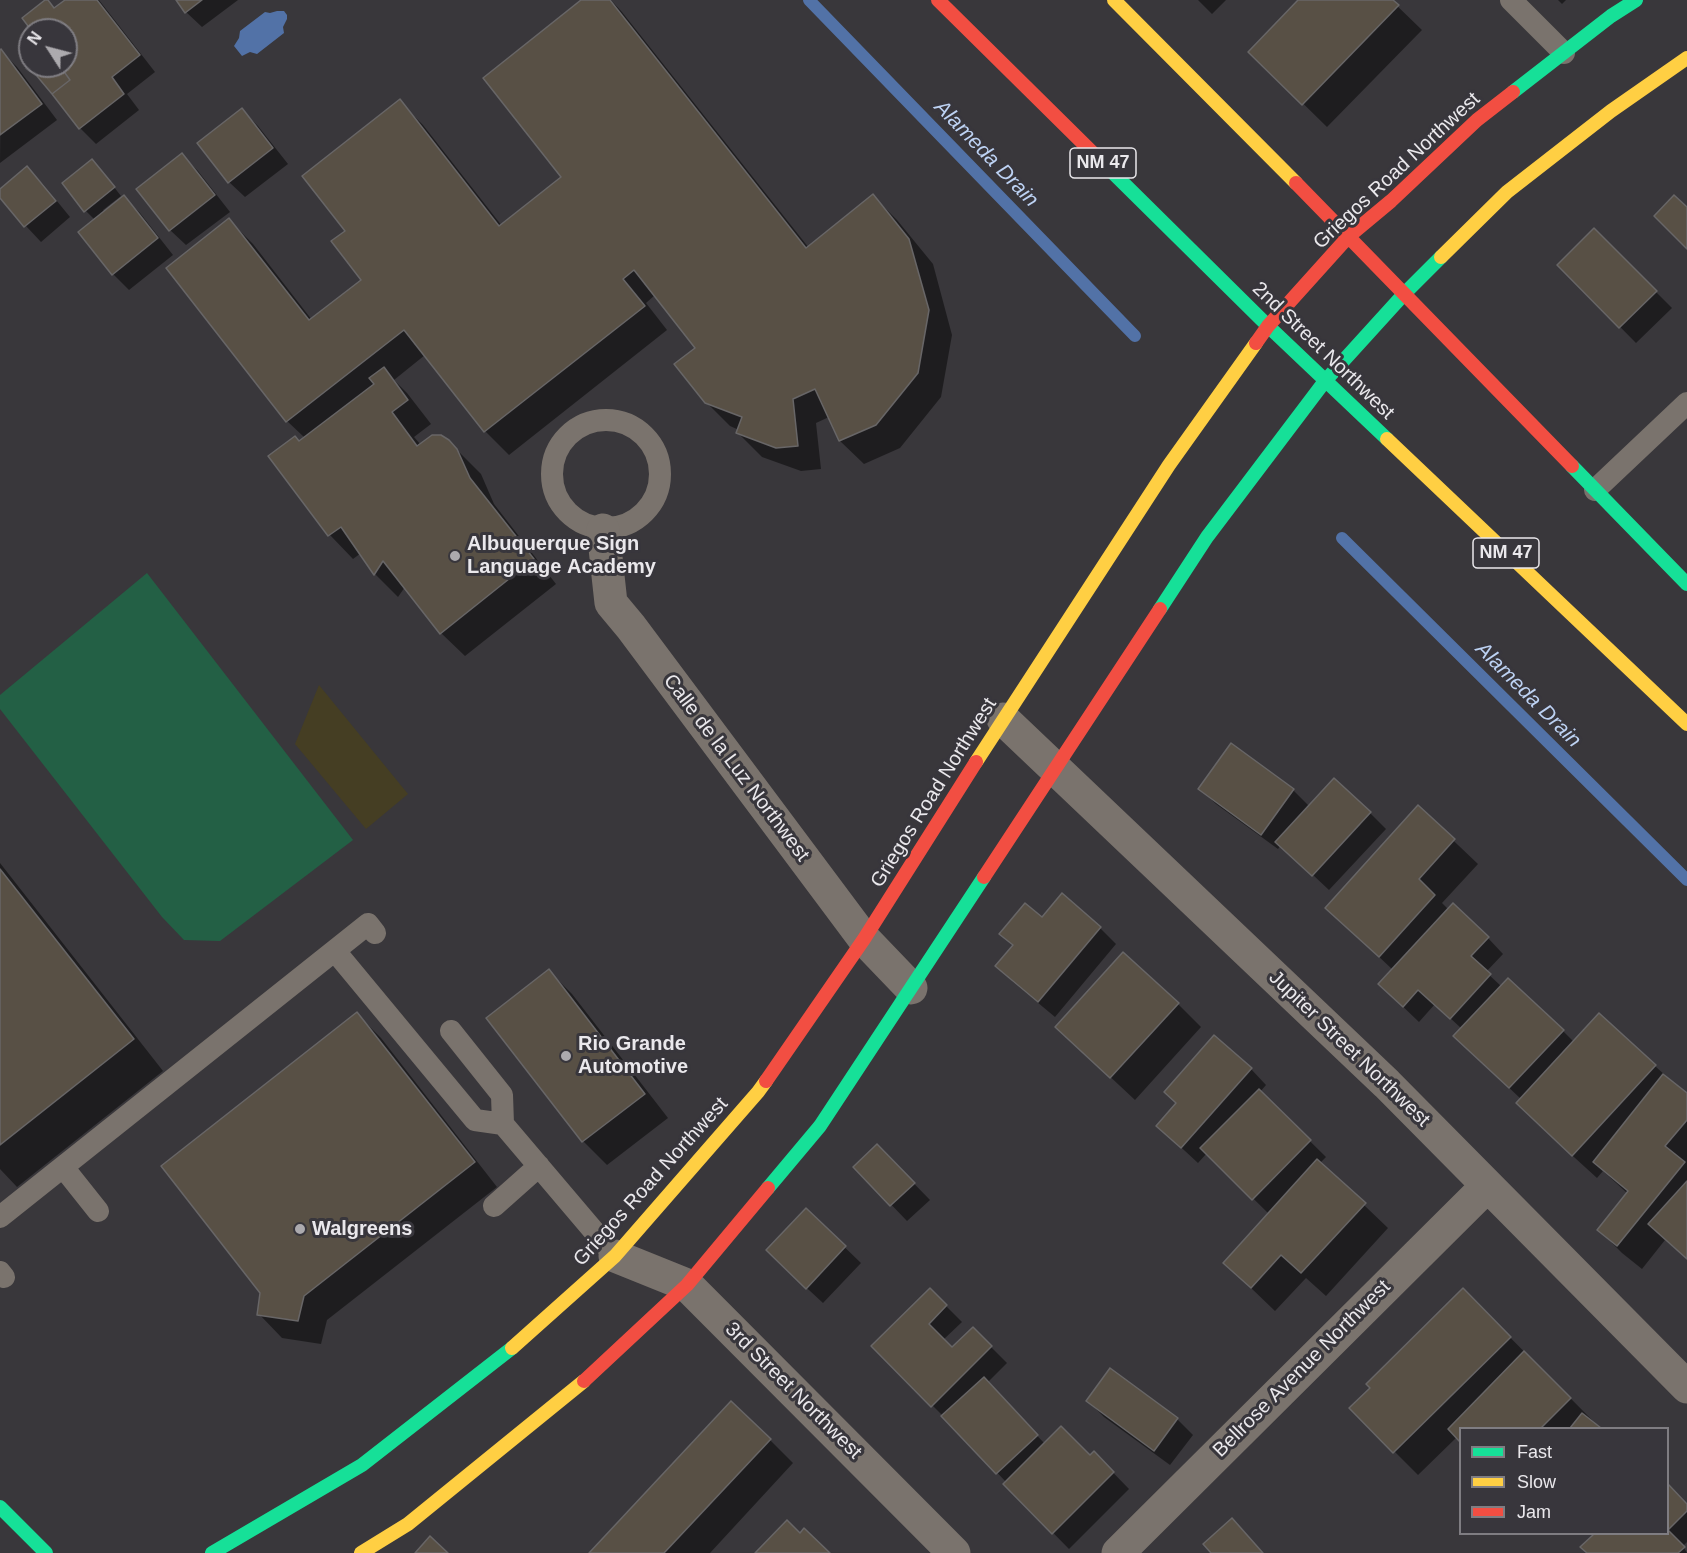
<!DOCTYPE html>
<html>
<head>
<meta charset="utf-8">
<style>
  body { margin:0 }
  #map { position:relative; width:1687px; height:1553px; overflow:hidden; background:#39373b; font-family:Helvetica,sans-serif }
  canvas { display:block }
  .legend { position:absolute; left:1459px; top:1427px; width:210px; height:108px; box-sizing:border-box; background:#38363c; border:2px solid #7f7d82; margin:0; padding:8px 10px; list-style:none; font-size:18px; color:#eae8ec }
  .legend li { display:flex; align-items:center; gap:12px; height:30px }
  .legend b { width:30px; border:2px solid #7f7d82 }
  .north { position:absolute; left:18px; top:18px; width:60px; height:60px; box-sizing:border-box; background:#38363c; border:2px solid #7f7d82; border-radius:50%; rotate:306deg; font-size:16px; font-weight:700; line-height:24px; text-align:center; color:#eae8ec }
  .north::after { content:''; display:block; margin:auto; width:21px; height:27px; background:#acaaae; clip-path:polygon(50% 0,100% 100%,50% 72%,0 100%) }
</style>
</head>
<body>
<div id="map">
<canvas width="1687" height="1553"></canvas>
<ul class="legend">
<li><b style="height:8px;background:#16e098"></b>Fast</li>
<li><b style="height:8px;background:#ffcf43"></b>Slow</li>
<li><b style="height:8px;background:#f24e42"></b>Jam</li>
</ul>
<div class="north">N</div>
</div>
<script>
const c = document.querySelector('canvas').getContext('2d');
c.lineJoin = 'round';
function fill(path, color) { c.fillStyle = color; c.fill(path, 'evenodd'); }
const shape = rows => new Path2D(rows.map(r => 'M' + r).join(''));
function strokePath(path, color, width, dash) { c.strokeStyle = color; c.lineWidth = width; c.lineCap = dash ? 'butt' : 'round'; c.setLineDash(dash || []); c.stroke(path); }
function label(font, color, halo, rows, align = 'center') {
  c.font = font + ' Helvetica,sans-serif'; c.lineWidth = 6; c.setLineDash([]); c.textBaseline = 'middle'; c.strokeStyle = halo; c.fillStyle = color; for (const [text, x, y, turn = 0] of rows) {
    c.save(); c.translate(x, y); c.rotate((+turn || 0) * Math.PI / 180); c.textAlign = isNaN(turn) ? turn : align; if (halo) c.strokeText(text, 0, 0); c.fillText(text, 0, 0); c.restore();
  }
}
const green = shape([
  [147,573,353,840,220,941,184,940,162,917,0,709,0,695]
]);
const sand = shape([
  [319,685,408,794,366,829,295,744]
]);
const water = shape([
  [277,11,284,11,287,15,287,19,283,27,284,33,257,54,250,52,242,56,234,46,239,38,240,31,265,12,270,13]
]);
const shadow = shape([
  [67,0,99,0,155,72,127,94,139,110,96,144,80,128,31,66,66,66,66,30,33,30,47,1,55,9],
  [178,0,238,0,202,27,186,12],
  [583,0,611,0,622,12,809,248,873,196,897,220,933,264,952,335,941,397,900,448,864,464,840,441,829,417,816,423,821,469,801,471,762,457,738,433,739,430,730,426,706,402,697,348,655,295,646,303,667,330,509,455,485,431,425,355,394,380,407,393,431,424,414,437,421,445,448,441,481,474,494,504,556,584,465,656,441,633,405,587,398,597,375,574,361,553,353,559,330,535,270,456,305,438,287,421,229,220,253,244,312,320,363,280,347,231,399,101,423,125,502,226,563,177],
  [1198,0,1226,0,1212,14],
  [1300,0,1391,0,1422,30,1327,127,1274,75],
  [1558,0,1566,0,1562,4],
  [1,51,17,67,57,120,0,163],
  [242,110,258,126,288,164,245,197,229,182],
  [182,155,198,171,230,212,186,245,170,230],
  [27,168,43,184,70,217,41,242,26,226,0,196,0,191],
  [99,168,121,196,103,210,105,212,124,197,140,213,173,255,129,290,113,274,95,220,86,211],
  [1594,230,1672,308,1636,343,1559,265],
  [1232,745,1293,790,1310,807,1370,813,1386,829,1329,890,1281,845,1278,849,1216,804,1200,789],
  [1418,807,1478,864,1442,903,1449,910,1488,938,1503,954,1486,972,1502,987,1563,1031,1574,1042,1655,1066,1687,1095,1687,1259,1665,1240,1642,1269,1622,1253,1599,1230,1627,1193,1603,1171,1597,1178,1541,1127,1521,1099,1471,1052,1462,1029,1435,1004,1419,1022,1396,1000,1393,970,1327,908],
  [0,863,163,1071,17,1187,0,1169],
  [1042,919,1100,928,1116,944,1055,1017,1013,982,997,966,1014,946,1001,934],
  [549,971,572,994,668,1118,607,1165,583,1141,488,1018],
  [1178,1004,1201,1027,1135,1100,1057,1027],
  [357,1014,381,1038,497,1187,327,1320,321,1344,282,1338,259,1314],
  [1251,1069,1266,1085,1260,1092,1326,1157,1320,1163,1388,1228,1326,1296,1306,1278,1275,1311,1225,1263,1269,1214,1207,1153,1198,1163,1158,1126],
  [893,1162,930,1200,907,1221,855,1167],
  [806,1210,861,1263,823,1303,783,1266],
  [930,1290,962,1322,943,1340,952,1349,973,1329,1007,1363,987,1383,1045,1444,1090,1457,1094,1453,1129,1489,1069,1549,1005,1484,1006,1482,948,1421,873,1346],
  [1463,1290,1594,1422,1593,1423,1599,1428,1460,1428,1460,1440,1457,1437,1418,1475,1351,1408,1372,1388],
  [1088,1401,1177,1419,1193,1435,1170,1465,1104,1417],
  [770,1440,793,1463,710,1553,591,1553],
  [1668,1486,1687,1505,1687,1542,1683,1546,1687,1553,1589,1553,1582,1547,1596,1534,1668,1534]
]);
const stream = shape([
  [809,0,1135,336],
  [1342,538,1687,880]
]);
const building = shape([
  [45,0,48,0,54,8,65,0,97,0,140,55,112,77,124,94,79,129,52,94,70,80,60,66,66,66,66,30,31,30,22,18,45,0],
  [176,0,202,0,185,13,176,0],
  [581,0,610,0,806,248,873,194,909,239,929,310,918,373,876,425,839,441,815,389,793,399,798,446,776,448,736,433,742,417,705,403,674,364,695,348,634,270,623,279,645,306,484,432,404,330,286,422,166,268,229,218,309,320,361,280,331,241,345,231,302,176,400,99,499,226,561,177,483,78,581,0],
  [1298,0,1393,0,1399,5,1302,105,1248,52,1298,0],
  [1,49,42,104,0,135,0,50,1,49],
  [30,60,30,66,60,66,70,80,52,94,26,63,30,60],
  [242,108,273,148,228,183,197,143,242,108],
  [182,153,215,195,169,231,136,189,182,153],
  [92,159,115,187,84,212,62,183,92,159],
  [27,166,56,201,24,227,0,198,0,189,27,166],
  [124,195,158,238,112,275,78,232,124,195],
  [1674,195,1687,207,1687,249,1654,216,1674,195],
  [1594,228,1657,291,1619,328,1557,265,1594,228],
  [384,367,408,400,392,412,417,446,432,435,441,435,449,440,457,449,470,478,534,559,440,634,383,561,374,575,341,527,328,536,268,456,295,436,299,441,374,384,369,378,384,367],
  [1231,743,1294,789,1261,835,1198,789,1231,743],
  [1334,778,1371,812,1312,876,1275,842,1334,778],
  [1418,805,1455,839,1419,879,1435,895,1379,957,1325,908,1418,805],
  [0,869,134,1039,0,1145,0,869],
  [1062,893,1101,927,1038,1002,995,966,1013,945,999,934,1025,903,1042,917,1062,893],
  [1453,903,1489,937,1471,956,1491,974,1450,1019,1418,990,1403,1007,1378,984,1453,903],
  [1123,952,1179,1003,1110,1078,1055,1027,1123,952],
  [549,969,645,1094,582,1142,486,1018,549,969],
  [1508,978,1564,1030,1509,1088,1453,1036,1508,978],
  [357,1012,475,1162,304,1296,298,1321,257,1315,260,1293,161,1166,357,1012],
  [1599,1013,1656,1065,1572,1156,1516,1103,1599,1013],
  [1214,1035,1252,1068,1181,1148,1156,1126,1176,1103,1164,1092,1214,1035],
  [1663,1074,1687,1093,1687,1120,1665,1146,1685,1162,1617,1246,1597,1230,1628,1191,1593,1162,1663,1074],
  [1259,1089,1311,1140,1252,1200,1200,1148,1259,1089],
  [877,1144,915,1183,890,1206,853,1167,877,1144],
  [1317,1159,1366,1203,1301,1273,1281,1255,1251,1288,1223,1263,1317,1159],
  [1687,1181,1687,1259,1648,1224,1687,1181],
  [806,1208,846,1246,806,1289,766,1250,806,1208],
  [930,1288,947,1305,929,1324,952,1347,973,1327,992,1346,931,1407,871,1346,930,1288],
  [1463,1288,1511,1337,1393,1453,1349,1408,1370,1388,1366,1384,1463,1288],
  [1524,1351,1571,1398,1541,1428,1460,1428,1460,1442,1448,1429,1524,1351],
  [1110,1368,1178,1418,1154,1451,1086,1401,1110,1368],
  [984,1377,1038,1435,996,1474,941,1416,984,1377],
  [731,1401,771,1439,664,1553,589,1553,731,1401],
  [1582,1413,1601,1428,1570,1428,1582,1413],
  [1061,1426,1090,1455,1094,1451,1114,1472,1052,1534,1003,1484,1061,1426],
  [1668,1484,1687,1504,1687,1511,1668,1530,1685,1547,1678,1553,1587,1553,1580,1547,1594,1534,1668,1534,1668,1484],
  [1232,1518,1263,1553,1211,1553,1203,1544,1232,1518],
  [787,1520,800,1533,804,1528,830,1553,755,1553,787,1520],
  [430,1536,448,1553,415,1553,430,1536]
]);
const lane = shape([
  [1511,0,1564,53],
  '552 474a54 54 0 1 1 108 0a54 54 0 1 1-108 0Z',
  [1595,490,1687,403],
  [335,951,475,1120,503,1124],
  [451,1031,502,1095,503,1124,615,1256],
  [63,1167,98,1211],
  [494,1206,539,1166],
  [0,1217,368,924,375,933],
  [0,1272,4,1277]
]);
const street = shape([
  [603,530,611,603,631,627,864,939,911,988],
  [1003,719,1387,1084,1687,1387],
  [615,1256,687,1285,954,1553],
  [1118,1553,1487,1186]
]);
const fast = shape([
  [1513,92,1611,16,1636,0],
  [1099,159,1268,326,1387,439],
  [1572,466,1687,584],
  [1160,609,1207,537,1325,381,1404,294,1441,257],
  [768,1188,820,1126,984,877],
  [0,1507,46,1553],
  [212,1553,362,1465,512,1348]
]);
const slow = shape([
  [1114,0,1296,183],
  [1441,257,1507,192,1611,111,1687,58],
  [1387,439,1687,724],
  [976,762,1169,465,1256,343],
  [512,1348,615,1256,758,1092,766,1081],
  [361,1553,408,1524,584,1381]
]);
const jam = shape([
  [938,0,1099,159],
  [1296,183,1572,466],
  [1256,343,1268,326,1349,236,1391,201,1477,120,1513,92],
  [984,877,1160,609],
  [766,1081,864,939,976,762],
  [584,1381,687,1285,768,1188]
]);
const markers = [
  [455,556,6,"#acaaae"],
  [566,1056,6,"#acaaae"],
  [300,1229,6,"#acaaae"]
];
const shields = [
  [1103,163,66],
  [1506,553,66]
];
const shieldNames = [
  ["NM 47",1103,163],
  ["NM 47",1506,553]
];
const streetNames = [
  ["Griegos Road Northwest",1397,171,-43],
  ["2nd Street Northwest",1323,351,44],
  ["Calle de la Luz Northwest",736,768,53],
  ["Griegos Road Northwest",934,793,-58],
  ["Jupiter Street Northwest",1349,1049,44],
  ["Griegos Road Northwest",651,1182,-48],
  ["Bellrose Avenue Northwest",1302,1369,-45],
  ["3rd Street Northwest",793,1391,45]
];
const poiNames = [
  ["Albuquerque Sign",467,544],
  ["Language Academy",467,567],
  ["Rio Grande",578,1044],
  ["Automotive",578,1067],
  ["Walgreens",312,1229]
];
const waterNames = [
  ["Alameda Drain",986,154,46],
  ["Alameda Drain",1528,695,45]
];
fill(green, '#236045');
fill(sand, '#453e23');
fill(water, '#5272a7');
fill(shadow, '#0007');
strokePath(stream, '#5272a7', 12);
fill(building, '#585045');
strokePath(building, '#686667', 1.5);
strokePath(lane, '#7a736d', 22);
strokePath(street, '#7a736d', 33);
strokePath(fast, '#16e098', 14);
strokePath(slow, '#ffcf43', 14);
strokePath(jam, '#f24e42', 14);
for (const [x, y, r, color] of markers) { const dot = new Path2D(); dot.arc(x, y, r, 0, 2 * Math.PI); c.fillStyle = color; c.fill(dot); strokePath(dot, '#38363c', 2); }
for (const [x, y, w] of shields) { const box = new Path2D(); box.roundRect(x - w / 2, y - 15, w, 30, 4.5); c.fillStyle = '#38363c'; c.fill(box); strokePath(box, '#eae8ec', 1.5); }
label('bold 18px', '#eae8ec', null, shieldNames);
label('20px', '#eae8ec', '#38363c', streetNames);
label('bold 20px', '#eae8ec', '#38363c', poiNames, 'left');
label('italic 21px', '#bdd2f3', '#38363c', waterNames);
</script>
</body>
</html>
